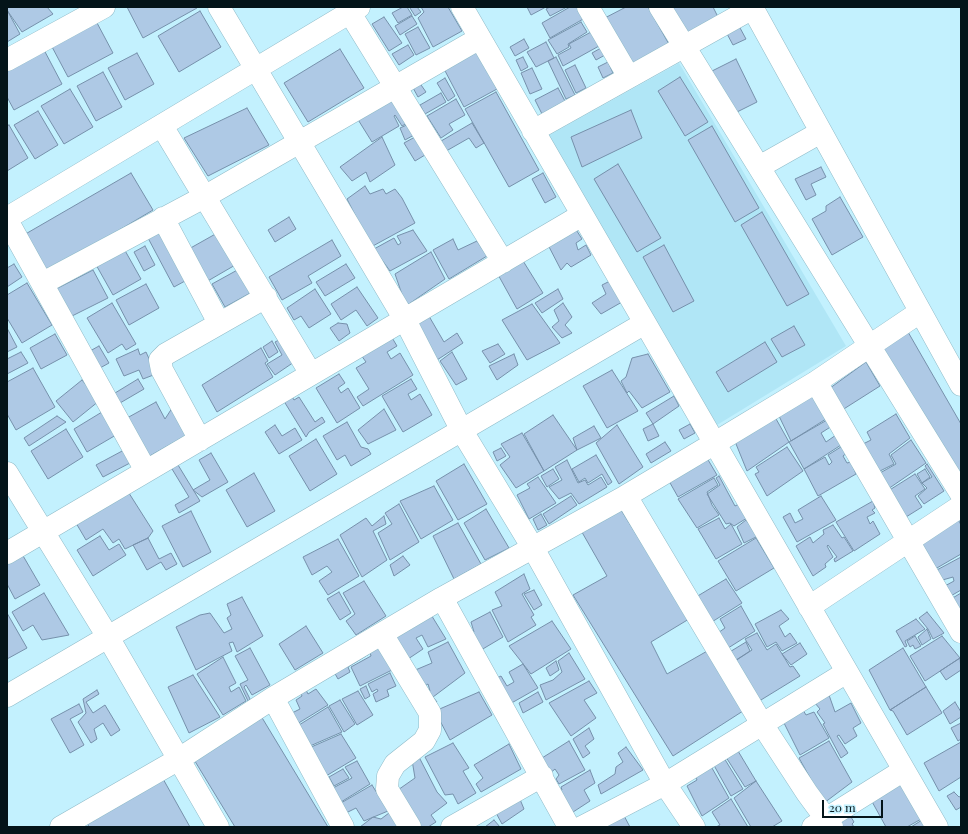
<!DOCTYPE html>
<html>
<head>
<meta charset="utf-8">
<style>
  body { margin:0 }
  #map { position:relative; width:968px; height:834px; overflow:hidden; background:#c3f1fe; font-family:"Playfair Display",serif }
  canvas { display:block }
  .frame { position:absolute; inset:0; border:8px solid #041419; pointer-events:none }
  .scale { position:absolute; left:822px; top:800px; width:61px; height:18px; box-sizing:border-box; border:2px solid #041419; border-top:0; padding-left:5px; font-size:12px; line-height:14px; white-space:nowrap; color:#041419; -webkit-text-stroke:3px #c3f1fe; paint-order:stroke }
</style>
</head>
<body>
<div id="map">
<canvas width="968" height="834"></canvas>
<div class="frame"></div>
<div class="scale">20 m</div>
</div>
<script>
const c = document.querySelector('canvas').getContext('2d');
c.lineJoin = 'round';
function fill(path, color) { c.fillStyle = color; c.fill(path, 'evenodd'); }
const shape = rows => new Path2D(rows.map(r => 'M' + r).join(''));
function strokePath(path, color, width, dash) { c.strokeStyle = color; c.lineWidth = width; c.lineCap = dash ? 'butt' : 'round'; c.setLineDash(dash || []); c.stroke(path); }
const built = shape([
  [679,63,846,346,717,425,546,137]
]);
const building = shape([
  [8,7,47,7,53,14,22,32,7,10,8,7],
  [127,7,197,7,197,8,143,38,127,7],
  [403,7,407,7,412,15,398,23,392,13,403,7],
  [413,7,417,7,421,12,415,16,410,8,413,7],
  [421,7,448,7,462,31,433,47,418,18,424,12,421,7],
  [527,7,546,7,531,15,527,7],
  [550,7,567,7,550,16,546,9,550,7],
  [570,7,579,7,585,18,550,38,542,23,570,7],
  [626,7,648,7,670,46,627,70,599,21,626,7],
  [668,7,713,7,719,19,684,37,668,7],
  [7,10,20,34,7,42,7,10],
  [200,11,221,47,179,72,158,36,200,11],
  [412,16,417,24,400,35,395,26,412,16],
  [384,17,402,43,389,51,372,24,384,17],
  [96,21,113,53,68,77,51,45,96,21],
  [581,22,587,32,568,44,569,47,557,54,548,40,581,22],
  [739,26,746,39,733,45,726,32,739,26],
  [418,27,430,48,416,55,405,34,418,27],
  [591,32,599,46,563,66,558,55,571,48,569,44,591,32],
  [524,39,529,48,515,56,510,47,524,39],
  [546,42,554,58,536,67,527,52,546,42],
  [408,45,414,55,399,65,392,54,408,45],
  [43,48,62,84,14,110,7,97,7,68,43,48],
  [601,48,605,55,596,60,592,53,601,48],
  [340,49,364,88,308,122,284,83,340,49],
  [476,50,497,89,464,107,443,67,476,50],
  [137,53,154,84,125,100,108,68,137,53],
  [523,57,528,67,521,71,516,60,523,57],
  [556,57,575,95,566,99,548,61,556,57],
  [736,59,757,102,731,115,710,72,736,59],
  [608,62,613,73,603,78,598,67,608,62],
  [575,65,586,88,576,93,565,70,575,65],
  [532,68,542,89,530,94,521,73,532,68],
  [103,72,122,107,96,121,77,86,103,72],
  [680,77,708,122,685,136,658,91,680,77],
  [445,78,455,96,448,101,437,83,445,78],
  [419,82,426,92,418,97,412,86,419,82],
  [558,88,565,101,542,114,535,100,558,88],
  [70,89,93,127,64,144,41,106,70,89],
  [496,92,539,170,509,187,465,109,496,92],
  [441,93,446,102,425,114,420,105,441,93],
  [394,96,409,122,402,126,395,115,394,116,399,126,372,142,357,118,394,96],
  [456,99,465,115,449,124,453,130,441,138,427,116,456,99],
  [247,108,269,145,208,176,184,138,247,108],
  [631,110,642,138,582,167,571,137,631,110],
  [38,111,58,145,35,159,14,125,38,111],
  [472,123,484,143,476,148,469,138,441,154,436,144,472,123],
  [409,124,414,135,405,140,400,128,409,124],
  [9,125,28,158,7,171,7,126,9,125],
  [712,126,759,208,735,222,688,140,712,126],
  [382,137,395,165,370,182,366,172,352,181,340,167,382,137],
  [415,137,425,155,415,161,404,143,415,137],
  [618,164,661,238,637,252,594,179,618,164],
  [821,167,826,177,811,184,816,195,806,200,795,179,821,167],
  [131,173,153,210,47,273,22,236,131,173],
  [543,173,556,197,545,203,532,179,543,173],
  [365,186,370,194,383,189,386,194,395,189,402,198,415,223,371,247,347,199,365,186],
  [840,197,863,237,832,255,812,219,826,211,826,206,840,197],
  [762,212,809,294,787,306,741,225,762,212],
  [289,217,296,229,275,242,268,230,289,217],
  [575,228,582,239,576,243,578,250,586,245,591,255,571,267,567,263,561,270,546,241,575,228],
  [413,230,427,251,390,271,374,249,394,238,398,245,401,243,397,236,413,230],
  [160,232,185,281,174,287,148,238,160,232],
  [219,232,237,264,206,282,187,250,219,232],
  [453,239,458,250,477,241,487,256,449,279,433,250,453,239],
  [332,240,341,256,308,276,312,283,282,300,269,277,332,240],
  [664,245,694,301,673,312,643,257,664,245],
  [145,246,155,265,144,271,134,252,145,246],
  [123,247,141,279,113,295,95,263,123,247],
  [431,252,445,279,406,306,395,274,431,252],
  [520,256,543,293,517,309,496,271,520,256],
  [14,264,22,277,7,287,7,268,14,264],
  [346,264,355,278,325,296,316,282,346,264],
  [241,268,254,291,225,307,212,284,241,268],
  [93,270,108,298,70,317,56,289,93,270],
  [610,281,622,302,601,314,592,303,606,294,602,285,610,281],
  [27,283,52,325,22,343,7,318,7,295,27,283],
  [146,284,159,308,129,325,116,300,146,284],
  [357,287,378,318,367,326,356,310,341,320,331,304,357,287],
  [315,289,331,314,309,328,301,316,294,320,287,308,315,289],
  [558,289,563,299,542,313,535,303,558,289],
  [112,303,136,344,126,350,122,344,108,353,87,318,112,303],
  [563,303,572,317,565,325,572,333,562,338,552,327,559,321,554,310,563,303],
  [532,304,560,343,527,360,502,320,532,304],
  [426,311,444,342,457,333,463,343,437,360,414,319,426,311],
  [338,323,347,324,350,333,339,341,330,328,338,323],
  [904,325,961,424,961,486,878,343,904,325],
  [794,326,805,345,782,357,771,339,794,326],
  [7,328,17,347,7,352,7,328],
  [55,334,67,355,41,369,30,348,55,334],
  [391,336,397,346,387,352,391,359,400,353,413,375,363,406,357,397,369,389,356,368,366,362,361,355,391,336],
  [283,338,297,360,275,375,267,364,282,355,275,342,283,338],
  [272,341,278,352,269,358,263,347,272,341],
  [765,342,777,362,728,392,716,372,765,342],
  [498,344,505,354,490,363,482,351,498,344],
  [99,346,109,363,100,368,90,351,99,346],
  [261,348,268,361,265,363,273,377,217,412,202,385,261,348],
  [138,349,140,355,146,352,156,374,143,379,139,370,124,376,116,359,138,349],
  [21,352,28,363,7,374,7,359,21,352],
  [452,352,467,379,456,385,440,361,452,352],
  [514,354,518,365,497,380,489,366,514,354],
  [648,354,670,392,642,408,629,391,627,393,621,381,626,377,632,358,648,354],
  [866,362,880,386,839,412,826,391,866,362],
  [33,368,55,407,16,430,7,414,7,382,33,368],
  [612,370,638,411,607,428,583,386,612,370],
  [339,374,345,383,338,388,341,393,348,388,360,408,337,423,316,388,339,374],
  [138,379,144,389,120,403,115,393,138,379],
  [411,379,417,389,408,394,411,400,420,394,432,415,403,432,382,396,411,379],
  [82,380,99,401,73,422,56,401,82,380],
  [290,393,294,400,299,397,315,422,322,417,325,422,309,432,306,437,282,398,290,393],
  [812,394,826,419,791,441,779,416,812,394],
  [674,396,679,406,653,424,646,413,674,396],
  [156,402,165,419,174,405,189,434,148,457,127,418,156,402],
  [384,409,396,430,368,444,358,430,384,409],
  [102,412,116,435,87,452,74,429,102,412],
  [896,414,910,438,889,454,894,464,878,472,863,444,871,440,867,432,896,414],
  [553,415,577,450,544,471,524,434,553,415],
  [57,416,66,422,29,446,24,438,57,416],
  [775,417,789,442,747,471,734,439,775,417],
  [827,420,832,426,821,433,826,442,836,435,841,445,804,469,789,442,827,420],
  [347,422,361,447,368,449,371,454,351,466,345,455,337,460,323,436,347,422],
  [653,424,659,436,648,441,643,429,653,424],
  [690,424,695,433,684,439,679,430,690,424],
  [275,425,282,436,295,428,302,440,279,454,265,432,275,425],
  [617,425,643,467,619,484,596,443,617,425],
  [594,426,601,438,577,450,573,438,594,426],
  [66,429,83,457,48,479,31,451,66,429],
  [522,433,544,471,516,488,500,465,510,457,501,444,522,433],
  [316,439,337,474,310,491,289,456,316,439],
  [911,440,926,463,888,489,880,473,896,464,891,455,911,440],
  [665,442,671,451,651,463,646,454,665,442],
  [844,445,848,452,843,456,847,463,851,462,856,474,818,496,804,469,825,457,829,465,832,462,828,455,844,445],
  [787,447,803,471,767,496,755,474,759,472,756,467,787,447],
  [501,448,506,456,497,461,493,452,501,448],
  [124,450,130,463,103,477,96,465,124,450],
  [211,453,228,482,202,497,193,490,210,480,199,460,211,453],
  [704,453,717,475,678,497,665,474,704,453],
  [596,455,612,482,608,485,602,474,588,483,585,478,579,482,572,469,596,455],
  [175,460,200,501,179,513,175,505,189,497,169,464,175,460],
  [567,460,578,483,585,480,588,485,601,477,607,487,579,504,571,493,559,499,549,487,562,480,555,467,567,460],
  [464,464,487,504,458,520,436,481,464,464],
  [927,464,944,491,924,504,918,496,927,488,922,483,932,477,925,466,927,464],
  [553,469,559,479,547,487,541,476,553,469],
  [925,469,930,477,922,483,917,474,925,469],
  [254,473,275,511,247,527,226,490,254,473],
  [915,474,925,489,915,496,922,507,906,517,888,491,915,474],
  [719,476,735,506,739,504,747,518,734,526,730,523,726,524,707,494,720,485,716,478,719,476],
  [538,477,556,503,529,519,517,495,530,488,527,484,538,477],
  [714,478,718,485,707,492,712,505,719,515,697,528,678,499,714,478],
  [434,486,453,520,421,539,400,501,434,486],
  [127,490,153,531,148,538,125,549,119,539,113,543,103,529,86,540,76,523,127,490],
  [571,496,577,505,549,524,543,514,571,496],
  [821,496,836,520,797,542,783,517,790,513,795,523,803,519,798,510,821,496],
  [873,501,875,508,872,510,875,513,867,517,870,524,873,521,880,534,854,551,836,522,873,501],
  [399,504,419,542,390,560,378,533,392,524,385,513,399,504],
  [618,505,689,619,651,642,667,674,709,650,743,711,673,756,573,595,607,576,579,527,618,505],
  [486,509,509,548,485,560,464,523,486,509],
  [191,511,211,552,183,567,162,526,191,511],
  [541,514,547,525,538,530,533,519,541,514],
  [956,515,961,525,961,554,930,572,912,541,956,515],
  [384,516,386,524,373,531,387,560,362,577,340,535,366,518,372,526,384,516],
  [719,518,725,529,731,524,742,544,716,559,698,529,719,518],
  [746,520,758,536,744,543,737,527,746,520],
  [458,523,481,564,454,579,433,536,458,523],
  [833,525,842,538,844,537,853,551,835,562,834,559,837,557,828,545,827,546,833,557,825,564,826,567,813,576,796,546,810,537,813,543,824,534,823,530,833,525],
  [100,536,109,550,119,544,126,555,93,576,77,550,100,536],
  [148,538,159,559,171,553,177,564,166,570,161,562,147,570,133,545,148,538],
  [756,538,774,568,736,591,718,561,756,538],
  [338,539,359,576,328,595,319,581,332,572,327,566,312,575,303,557,338,539],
  [22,554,40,585,15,599,7,584,7,562,22,554],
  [403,556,410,565,394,576,390,565,403,556],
  [961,557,961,590,949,597,943,587,954,581,953,577,939,581,935,571,961,557],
  [524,574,530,589,522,594,534,615,531,617,536,625,508,642,492,610,502,606,495,592,524,574],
  [726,579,742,603,707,625,691,600,726,579],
  [364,581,386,616,356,635,346,621,355,614,343,593,364,581],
  [534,590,542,605,534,610,524,594,534,590],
  [339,592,351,613,340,620,327,599,339,592],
  [44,593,69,635,42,640,33,625,23,631,12,612,44,593],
  [961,593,961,617,951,599,961,593],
  [242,597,263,636,237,652,233,642,229,643,232,651,196,670,176,627,200,615,210,613,224,633,232,629,227,618,231,615,227,604,242,597],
  [741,606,755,631,725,650,715,635,725,628,720,619,741,606],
  [781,610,789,619,779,626,785,637,790,633,797,643,782,651,776,642,767,647,755,624,781,610],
  [490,612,503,637,476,653,466,637,474,632,471,622,490,612],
  [927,612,944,633,933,639,928,629,919,618,927,612],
  [7,613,27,648,7,659,7,613],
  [430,613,446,639,428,647,422,635,416,638,423,649,405,661,393,635,430,613],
  [916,619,925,629,905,641,907,646,905,647,896,631,916,619],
  [552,621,571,649,531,674,509,646,552,621],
  [306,626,323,653,295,670,279,644,306,626],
  [927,629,931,639,922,645,918,637,927,629],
  [757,633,767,650,776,644,790,667,793,666,800,676,756,703,732,663,752,650,745,639,757,633],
  [915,636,921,646,915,649,913,645,910,647,907,641,915,636],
  [942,636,960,658,925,681,910,656,942,636],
  [378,641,392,670,360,686,351,667,371,656,368,645,378,641],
  [448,642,465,673,433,697,437,702,434,703,424,695,430,691,428,684,423,687,413,671,432,663,428,652,448,642],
  [746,642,750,651,733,662,728,653,746,642],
  [800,643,807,654,791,665,782,654,800,643],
  [366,645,369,654,348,667,350,672,338,679,333,670,366,645],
  [250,648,270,685,252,695,246,685,244,687,250,699,248,701,240,684,248,680,235,656,250,648],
  [903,648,926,687,890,710,869,670,903,648],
  [569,653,585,679,546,700,540,685,553,680,562,672,558,661,569,653],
  [223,657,236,683,229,687,231,692,239,687,246,701,223,715,197,674,223,657],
  [960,658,961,670,946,680,940,671,960,658],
  [556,661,559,670,550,676,546,668,556,661],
  [523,664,538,688,508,705,493,680,501,676,507,686,514,682,509,672,523,664],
  [390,673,396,686,387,690,389,696,376,702,373,694,378,691,377,689,372,692,368,684,390,673],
  [193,675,220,717,189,733,168,687,193,675],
  [589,681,597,693,584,700,596,718,571,736,549,703,589,681],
  [366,686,370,696,365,699,360,689,366,686],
  [926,687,942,713,907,735,893,711,890,710,926,687],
  [305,688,308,694,316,689,328,705,297,724,292,713,300,709,296,700,302,696,300,691,305,688],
  [97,690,99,694,86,702,93,713,105,705,120,730,111,736,103,723,94,729,97,739,91,743,78,722,86,713,83,699,97,690],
  [358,691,373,715,357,725,342,699,358,691],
  [479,692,492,715,450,740,435,711,479,692],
  [538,692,543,702,523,713,519,703,538,692],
  [829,695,835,712,851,703,861,723,853,728,857,736,845,744,839,735,837,736,848,753,841,758,823,724,825,723,817,712,820,709,815,703,829,695],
  [340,700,355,724,344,732,329,706,340,700],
  [955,702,961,712,961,717,950,724,943,711,955,702],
  [79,704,83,712,70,719,84,745,70,753,51,719,79,704],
  [800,705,806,715,814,712,829,738,800,755,781,717,800,705],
  [328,707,342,732,310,746,299,725,328,707],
  [261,716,328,827,235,827,193,758,261,716],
  [961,723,961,739,958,741,951,728,961,723],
  [589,728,594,739,585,746,590,753,583,758,573,739,589,728],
  [341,734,356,758,326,776,309,748,341,734],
  [569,741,585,770,559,784,556,779,559,775,555,769,549,774,542,758,569,741],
  [829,741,852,782,824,803,799,758,829,741],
  [961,742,961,777,939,791,924,763,961,742],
  [453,743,469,768,463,771,476,793,458,804,453,794,445,795,425,757,453,743],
  [509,744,521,769,481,792,476,784,483,778,474,765,509,744],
  [735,746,756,781,745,787,724,754,735,746],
  [626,747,643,770,601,794,598,785,615,774,616,767,623,762,618,753,626,747],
  [721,753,743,789,731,796,711,760,721,753],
  [419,757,437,792,447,803,431,815,436,822,428,827,421,827,395,792,415,778,412,760,419,757],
  [357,761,370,784,341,802,333,788,352,778,345,767,357,761],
  [708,761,729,798,702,816,687,786,697,780,693,771,708,761],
  [343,769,349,778,334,786,329,777,343,769],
  [590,770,595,783,584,790,590,801,570,814,558,792,562,790,561,787,590,770],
  [162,777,190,827,89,827,86,821,162,777],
  [756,781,782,821,772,827,751,827,734,798,756,781],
  [902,782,923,818,907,827,886,827,870,798,902,782],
  [372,785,388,811,364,821,356,808,346,813,341,803,372,785],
  [954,792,959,797,961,796,961,807,956,810,947,796,954,792],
  [519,797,524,809,502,824,495,811,519,797],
  [731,799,748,827,716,827,720,825,712,812,731,799],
  [622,812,630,827,595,827,622,812],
  [848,812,854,822,852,824,854,827,840,827,835,820,848,812],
  [389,813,400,827,360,827,373,817,381,819,389,813],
  [494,820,500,827,485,827,494,820],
  [922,820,926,827,911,827,922,820]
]);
const minor = shape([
  [219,7,405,320,462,431,533,548,665,784,694,827],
  [462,7,937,827],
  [588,7,629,77],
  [660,7,961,494],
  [752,7,961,385],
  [350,13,503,262],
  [7,60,104,7],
  [162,126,311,374],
  [533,131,753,8],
  [759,167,821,132],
  [7,218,359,7],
  [163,218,219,323],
  [7,220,146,471],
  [43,283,206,196,480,38],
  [816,382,961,632],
  [200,440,162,370,160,360,166,354,266,297],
  [7,473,108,637,218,827],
  [626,496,762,724,807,793,832,827],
  [7,553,582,215],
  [442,598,569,827],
  [809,607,961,506],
  [382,634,430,713,430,730,424,741,395,764,388,776,387,789,410,827],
  [7,696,645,323],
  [273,698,343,827],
  [61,827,179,759,273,698,442,598,626,496,715,443,816,382,920,312],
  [452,827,542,776],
  [582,827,665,784,847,672],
  [813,827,904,770]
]);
fill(built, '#b0e6f6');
fill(building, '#aec9e5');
strokePath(building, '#7690ab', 1);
strokePath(minor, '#8fbbc8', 23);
strokePath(minor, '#fff', 22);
</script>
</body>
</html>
